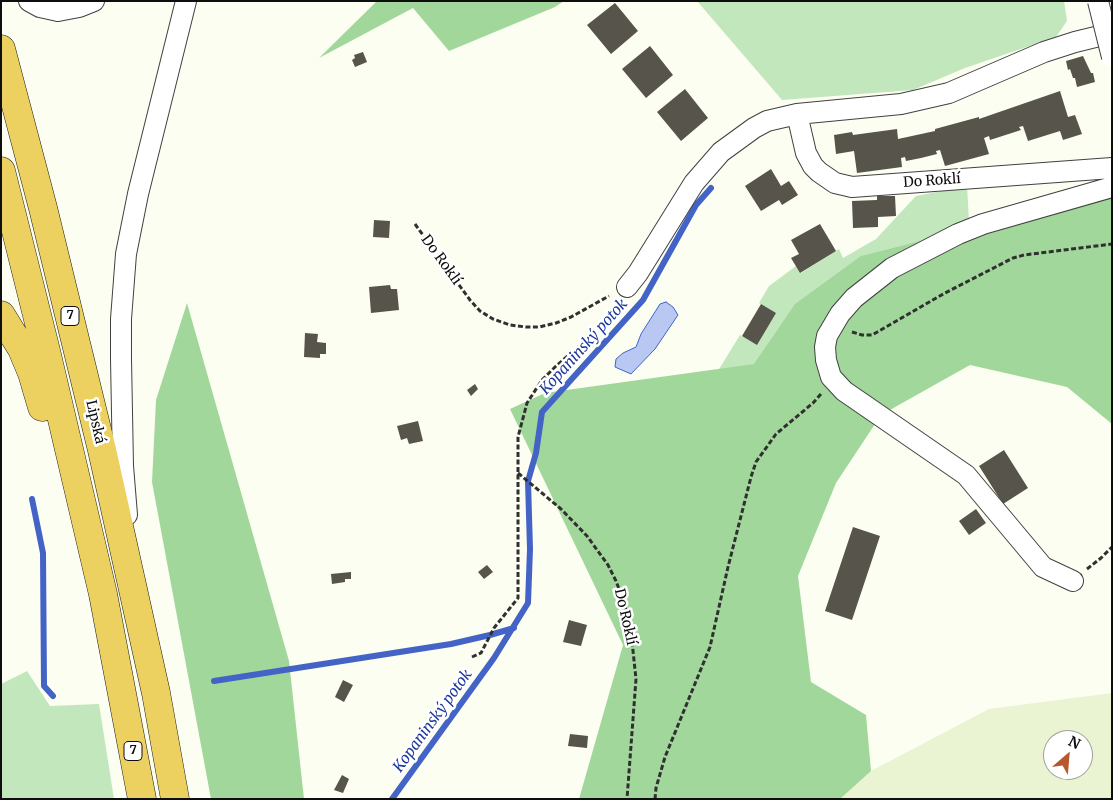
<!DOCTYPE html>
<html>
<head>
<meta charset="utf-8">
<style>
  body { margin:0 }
  #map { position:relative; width:1113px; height:800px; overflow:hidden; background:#fcfef1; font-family:Merriweather,serif }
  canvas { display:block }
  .frame { position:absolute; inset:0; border:2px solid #0e0e0e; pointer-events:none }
  .north { position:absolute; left:1043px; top:730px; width:50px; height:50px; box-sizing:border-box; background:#fff; border:1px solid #9f9f9f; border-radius:50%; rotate:27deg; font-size:14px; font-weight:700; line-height:20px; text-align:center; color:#0e0e0e }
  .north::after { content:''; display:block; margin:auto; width:18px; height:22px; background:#b7572e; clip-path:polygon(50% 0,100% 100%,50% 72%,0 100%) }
</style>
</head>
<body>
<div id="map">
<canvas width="1113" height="800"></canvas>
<div class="frame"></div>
<div class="north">N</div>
</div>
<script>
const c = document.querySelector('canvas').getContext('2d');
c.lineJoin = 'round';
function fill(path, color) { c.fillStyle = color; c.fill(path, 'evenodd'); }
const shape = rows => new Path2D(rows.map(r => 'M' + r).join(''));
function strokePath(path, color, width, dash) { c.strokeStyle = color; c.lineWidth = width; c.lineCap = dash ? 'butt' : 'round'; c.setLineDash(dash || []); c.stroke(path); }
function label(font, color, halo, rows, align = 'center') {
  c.font = font + ' Merriweather,serif'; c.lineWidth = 5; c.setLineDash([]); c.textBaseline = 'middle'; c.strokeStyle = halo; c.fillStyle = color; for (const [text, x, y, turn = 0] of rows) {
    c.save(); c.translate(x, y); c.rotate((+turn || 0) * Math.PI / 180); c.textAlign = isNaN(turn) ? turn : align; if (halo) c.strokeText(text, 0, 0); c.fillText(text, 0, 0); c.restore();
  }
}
const farmland = shape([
  [1112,693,1112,799,840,799,871,771,989,709],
  [1053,740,1083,740,1083,770,1053,770]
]);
const green = shape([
  [697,1,1064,1,1067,21,1056,37,965,68,913,90,782,100],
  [967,186,969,221,752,423,705,392,740,335,757,344,775,313,759,303,769,286,796,266,801,273,839,249,843,258,876,239,916,196],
  [27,671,50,706,99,704,114,799,1,799,1,684]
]);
const forest = shape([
  [377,1,564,1,555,7,449,51,413,8,319,58],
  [1112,193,1112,424,1067,387,970,365,881,415,836,483,798,576,811,682,866,715,871,771,840,799,579,799,623,645,510,409,545,393,754,364,795,304,861,256],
  [187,303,289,661,304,799,211,799,152,482,156,400]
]);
const water = shape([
  [666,302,673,307,678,315,655,349,631,374,615,367,616,359,623,353,636,347,641,334,660,304,666,302]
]);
const stream = shape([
  [32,499,43,553,44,686,53,696],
  [214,681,451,644,490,635,514,628],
  [392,799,494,658,528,603,530,549,528,481,536,453,542,412,643,300,696,205,711,188]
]);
const building = shape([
  [615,3,638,31,611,54,587,25],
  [650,46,673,75,646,98,622,69],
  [363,52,367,62,355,67,352,60,355,58,354,55],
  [1083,56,1091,73,1093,73,1095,82,1077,87,1075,78,1073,78,1070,69,1068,70,1066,61],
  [685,89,708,118,681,141,657,112],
  [1060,91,1068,117,1075,115,1082,134,1063,140,1060,131,1028,141,1023,126,1019,127,1021,130,990,140,989,136,984,138,989,154,945,166,940,150,936,151,937,154,921,158,906,161,905,157,901,158,902,167,857,173,854,151,836,154,834,135,852,132,853,135,897,129,898,139,935,131,935,129,979,117,979,119],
  [771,169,781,186,789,181,798,195,782,205,779,200,761,211,745,186],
  [877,196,895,196,896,216,878,217,878,227,853,228,852,201,877,200],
  [374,220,390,221,389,238,373,237],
  [820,224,836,251,800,273,791,258,799,254,791,240],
  [390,285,391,289,397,289,399,310,371,313,369,287],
  [761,304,776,313,757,345,742,336],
  [305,333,318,334,317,342,326,343,326,354,320,354,320,358,304,357],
  [475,384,478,389,471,396,467,390],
  [418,421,423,441,409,444,407,438,401,440,397,426],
  [1004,450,1028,488,1003,504,979,466],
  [976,509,986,523,969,535,959,521],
  [853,527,880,536,852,620,825,611],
  [487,565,493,572,484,579,478,572],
  [351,572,351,579,345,579,345,582,332,584,331,574],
  [569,620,587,625,581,646,563,642],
  [343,680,353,685,344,702,335,697],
  [570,734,588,736,587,748,568,746],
  [342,775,349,779,343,793,334,790]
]);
const path = shape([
  [415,224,470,300,480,311,493,319,510,325,526,327,539,327,556,323,571,317,609,296],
  [852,332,862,335,872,335,945,293,1013,258,1024,255,1112,244],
  [518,473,561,509,587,536,608,565,616,581,625,605,631,632,636,679,627,799],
  [1087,569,1101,558,1112,547],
  [472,657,481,653,494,628,518,598,518,437,527,403,542,380,556,366,592,335,613,313,619,305],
  [655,799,656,788,665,757,710,647,728,567,751,477,756,462,776,434,813,403,821,394]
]);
const minor = shape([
  [29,1,40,7,58,11,79,7,94,1],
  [797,114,806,153,813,166,819,172,835,183,852,187,1112,168],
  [627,287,638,273,694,183,721,152,754,128,767,121,797,114,901,104,949,93,1044,52,1075,42,1112,33],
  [127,515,123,466,121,359,121,319,126,254,138,194,186,1],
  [1073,581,1043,567,966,475,844,391,831,377,826,360,825,347,827,336,840,314,854,298,892,268,958,234,983,224,1112,187]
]);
const highway = shape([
  [1,49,43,208,102,450,156,693,175,799],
  [1,171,46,351,103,594,142,799],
  [1,315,22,349,32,373,42,407]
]);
const minorBridge = shape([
  [1098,1,1112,57]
]);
const shields = [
  [70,316,18],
  [133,751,18]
];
const shieldNames = [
  ["7",70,316],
  ["7",133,751]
];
const streetNames = [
  ["Do Roklí",932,181,-4],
  ["Do Roklí",441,260,54],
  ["Lipská",95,422,77],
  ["Do Roklí",625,617,77]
];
const waterNames = [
  ["Kopaninský potok",584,347,-48],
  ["Kopaninský potok",433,721,-54]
];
fill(farmland, '#eaf3d2');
fill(green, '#c3e7bc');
fill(forest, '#a2d79c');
fill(water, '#b8c8f3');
strokePath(water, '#4364c6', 1);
strokePath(stream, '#4364c6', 6);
fill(building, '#56544b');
strokePath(minor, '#414141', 22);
strokePath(highway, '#1f1f1f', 29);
strokePath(path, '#303030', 3, [5, 2.5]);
strokePath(minor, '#fff', 20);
strokePath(highway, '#ecd161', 28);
strokePath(minorBridge, '#414141', 22, []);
strokePath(minorBridge, '#fff', 20);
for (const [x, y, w] of shields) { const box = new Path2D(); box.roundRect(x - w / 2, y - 9.5, w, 19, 4); c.fillStyle = '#fff'; c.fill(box); strokePath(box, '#0e0e0e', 1); }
label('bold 12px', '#0e0e0e', null, shieldNames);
label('14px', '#0e0e0e', '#fff', streetNames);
label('italic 15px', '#1e389a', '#fff', waterNames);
</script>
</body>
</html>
